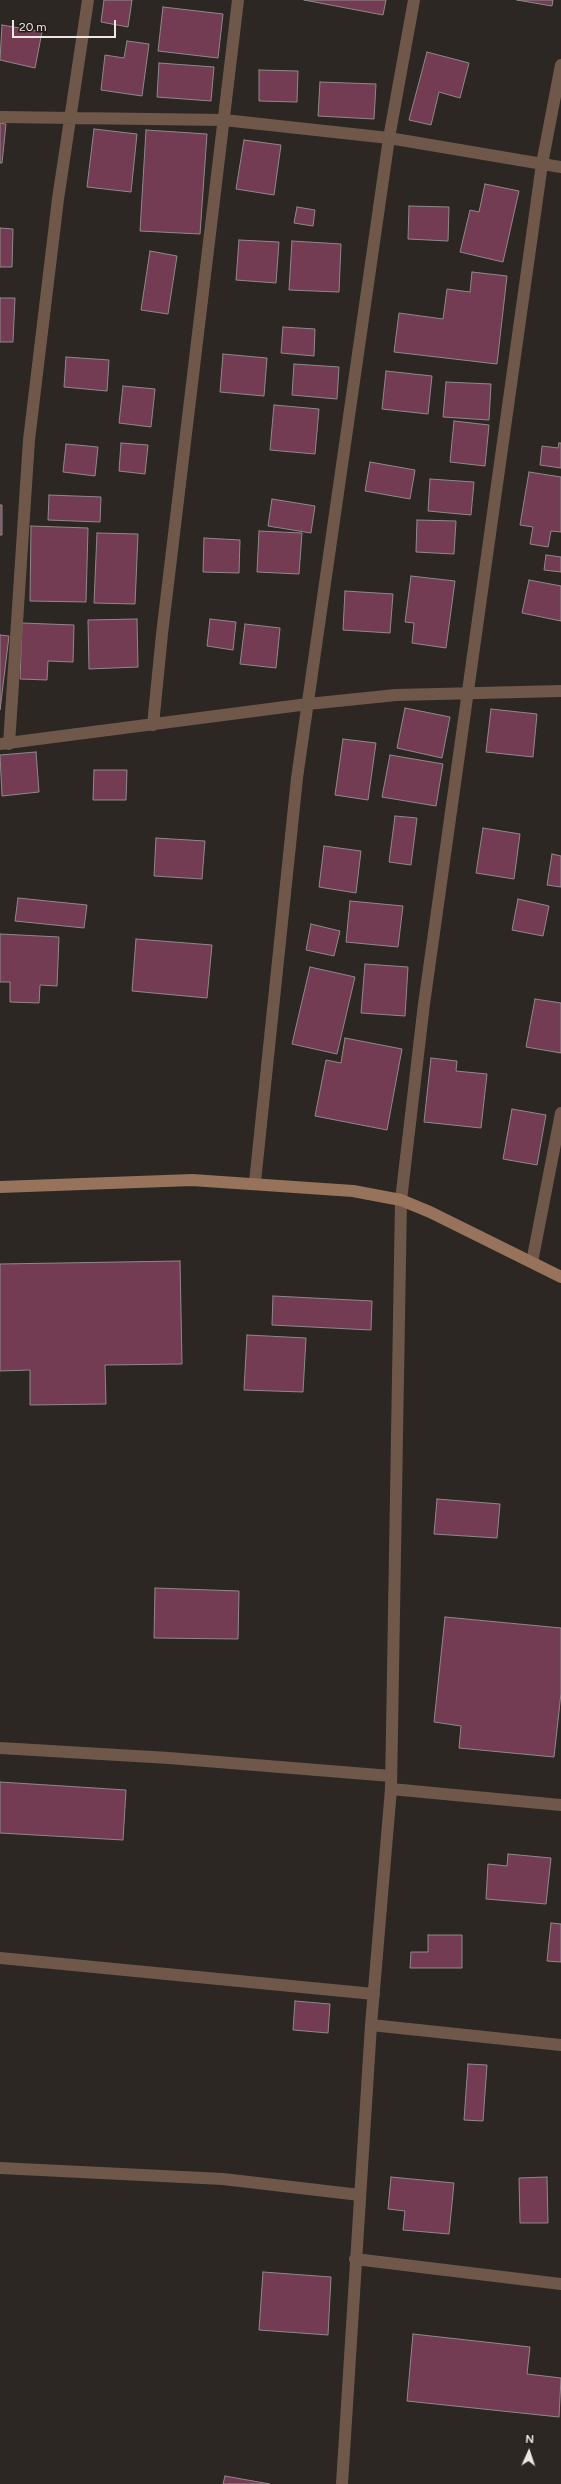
<!DOCTYPE html>
<html>
<head>
<meta charset="utf-8">
<style>
  body { margin:0 }
  #map { position:relative; width:561px; height:2484px; overflow:hidden; background:#2c2723; font-family:Figtree,sans-serif }
  canvas { display:block }
  .north { position:absolute; left:509px; top:2432px; width:40px; height:40px; -webkit-text-stroke:3px #221d19; paint-order:stroke; rotate:3deg; font-size:11px; font-weight:700; line-height:16px; text-align:center; color:#eae7e4 }
  .north::after { content:''; display:block; margin:auto; width:14px; height:18px; background:#eae7e4; clip-path:polygon(50% 0,100% 100%,50% 72%,0 100%) }
  .scale { position:absolute; left:12px; top:20px; width:104px; height:18px; box-sizing:border-box; border:2px solid #eae7e4; border-top:0; padding-left:5px; font-size:12px; line-height:14px; white-space:nowrap; color:#eae7e4; -webkit-text-stroke:3px #221d19; paint-order:stroke }
</style>
</head>
<body>
<div id="map">
<canvas width="561" height="2484"></canvas>
<div class="north">N</div>
<div class="scale">20 m</div>
</div>
<script>
const c = document.querySelector('canvas').getContext('2d');
c.lineJoin = 'round';
function fill(path, color) { c.fillStyle = color; c.fill(path, 'evenodd'); }
const shape = rows => new Path2D(rows.map(r => 'M' + r).join(''));
function strokePath(path, color, width, dash) { c.strokeStyle = color; c.lineWidth = width; c.lineCap = dash ? 'butt' : 'round'; c.setLineDash(dash || []); c.stroke(path); }
const building = shape([
  [104,0,132,0,128,27,101,22,104,0],
  [304,0,386,0,383,15,304,0],
  [517,0,553,0,552,6,517,0],
  [163,7,223,14,218,58,158,51,163,7],
  [2,25,42,32,35,68,0,60,2,25],
  [127,41,149,44,142,96,101,90,105,55,124,58,127,41],
  [427,52,469,63,460,98,439,92,431,125,409,120,427,52],
  [159,63,214,67,211,101,157,97,159,63],
  [259,70,298,71,297,102,259,101,259,70],
  [320,82,376,84,374,119,318,116,320,82],
  [0,123,6,124,2,163,0,163,0,123],
  [94,129,137,134,131,192,87,187,94,129],
  [146,130,207,134,200,234,140,231,146,130],
  [244,140,281,145,274,195,236,189,244,140],
  [485,184,519,191,503,262,460,252,470,210,479,212,485,184],
  [409,206,449,207,448,241,408,239,409,206],
  [297,207,315,210,313,226,294,223,297,207],
  [0,228,13,229,12,267,0,267,0,228],
  [239,240,279,242,276,283,236,280,239,240],
  [292,241,341,244,339,292,289,290,292,241],
  [150,251,177,256,168,314,141,310,150,251],
  [472,272,507,276,497,364,394,352,399,313,443,319,447,289,470,292,472,272],
  [0,298,15,298,13,342,0,342,0,298],
  [283,327,315,329,314,356,281,353,283,327],
  [223,354,267,358,264,396,220,392,223,354],
  [66,357,109,360,107,391,64,387,66,357],
  [294,364,339,367,337,399,292,395,294,364],
  [386,371,432,376,428,414,382,409,386,371],
  [446,382,491,384,489,420,443,417,446,382],
  [123,386,155,389,151,427,119,423,123,386],
  [274,405,319,409,315,454,270,450,274,405],
  [454,421,489,425,485,466,450,462,454,421],
  [121,443,148,445,145,474,119,471,121,443],
  [559,443,561,443,561,468,540,465,542,446,558,448,559,443],
  [66,444,98,447,95,476,63,472,66,444],
  [370,462,415,470,410,499,365,491,370,462],
  [529,472,561,477,561,532,551,531,548,547,530,544,533,527,520,525,529,472],
  [430,479,474,482,471,515,428,511,430,479],
  [49,495,101,497,100,522,48,520,49,495],
  [272,499,315,506,311,533,268,526,272,499],
  [0,505,2,505,2,535,0,535,0,505],
  [417,520,456,521,454,554,416,552,417,520],
  [31,526,88,528,86,602,30,601,31,526],
  [259,531,302,533,299,574,257,572,259,531],
  [97,533,138,534,135,604,94,603,97,533],
  [204,538,240,540,239,573,203,572,204,538],
  [546,555,561,557,561,572,544,570,546,555],
  [411,576,455,581,446,648,412,643,414,623,405,622,411,576],
  [529,580,561,586,561,621,522,613,529,580],
  [345,591,393,594,390,633,343,630,345,591],
  [137,619,138,667,89,669,88,620,137,619],
  [210,619,236,622,233,650,207,646,210,619],
  [22,623,74,625,73,662,48,661,47,680,20,679,22,623],
  [245,624,280,628,276,668,240,664,245,624],
  [0,635,9,636,0,710,0,635],
  [405,708,450,717,442,758,397,748,405,708],
  [491,709,537,714,533,757,486,752,491,709],
  [343,739,376,743,368,800,335,795,343,739],
  [36,752,39,792,2,796,0,755,36,752],
  [390,755,443,764,436,806,382,797,390,755],
  [94,770,127,770,126,800,93,800,94,770],
  [395,816,417,818,411,865,389,862,395,816],
  [483,828,520,834,514,879,476,873,483,828],
  [156,838,205,841,202,879,154,876,156,838],
  [324,846,361,851,356,893,319,887,324,846],
  [552,854,561,856,561,887,547,885,552,854],
  [18,898,87,905,84,928,15,921,18,898],
  [518,899,549,906,543,936,512,930,518,899],
  [350,901,403,906,398,947,346,942,350,901],
  [311,924,340,931,334,956,306,950,311,924],
  [0,934,59,937,57,986,40,985,39,1003,10,1002,10,982,0,982,0,934],
  [136,939,212,945,207,998,132,991,136,939],
  [365,964,408,967,405,1016,361,1013,365,964],
  [310,967,355,977,337,1054,292,1044,310,967],
  [535,999,561,1003,561,1053,526,1047,535,999],
  [345,1038,402,1049,387,1130,315,1116,326,1060,341,1063,345,1038],
  [431,1058,457,1061,456,1071,487,1074,481,1128,424,1122,431,1058],
  [512,1109,546,1115,537,1165,503,1159,512,1109],
  [180,1261,182,1364,105,1365,106,1404,30,1405,30,1370,0,1371,0,1264,180,1261],
  [273,1296,372,1301,371,1330,272,1325,273,1296],
  [247,1335,306,1338,303,1392,244,1390,247,1335],
  [437,1499,500,1504,497,1538,434,1534,437,1499],
  [155,1588,239,1591,238,1639,154,1638,155,1588],
  [445,1617,561,1628,561,1693,554,1757,459,1748,461,1726,434,1722,445,1617],
  [0,1782,126,1790,123,1840,0,1833,0,1782],
  [508,1854,551,1858,546,1904,486,1899,488,1864,507,1866,508,1854],
  [551,1923,561,1924,561,1962,547,1961,551,1923],
  [428,1935,462,1935,462,1968,410,1968,411,1952,428,1952,428,1935],
  [295,2001,330,2004,328,2033,293,2030,295,2001],
  [468,2064,487,2065,483,2121,464,2120,468,2064],
  [391,2177,454,2183,449,2234,403,2230,405,2211,388,2209,391,2177],
  [547,2177,548,2223,520,2223,519,2178,547,2177],
  [263,2272,331,2277,328,2335,259,2330,263,2272],
  [413,2334,530,2347,527,2374,561,2378,559,2417,407,2401,413,2334],
  [225,2476,270,2484,223,2484,225,2476]
]);
const lane = shape([
  [0,1748,169,1758,391,1776],
  [0,1958,374,1994],
  [0,2168,223,2179,360,2195]
]);
const street = shape([
  [0,117,224,120,389,138,561,167],
  [153,725,162,634,238,0],
  [0,744,308,704,396,695,561,691],
  [9,744,29,440,58,199,88,0],
  [255,1182,297,778,389,138,414,0],
  [532,1262,561,1113],
  [391,1789,561,1805],
  [371,2025,561,2045],
  [355,2259,561,2284],
  [342,2484,371,2025,391,1789,401,1200,424,1004,542,164,561,65]
]);
const secondary = shape([
  [0,1187,192,1180,353,1191,401,1200,430,1212,561,1277]
]);
fill(building, '#733c53');
strokePath(building, '#90888b', 1);
strokePath(lane, '#6f584a', 12);
strokePath(street, '#6f584a', 12);
strokePath(secondary, '#97735c', 12);
</script>
</body>
</html>
